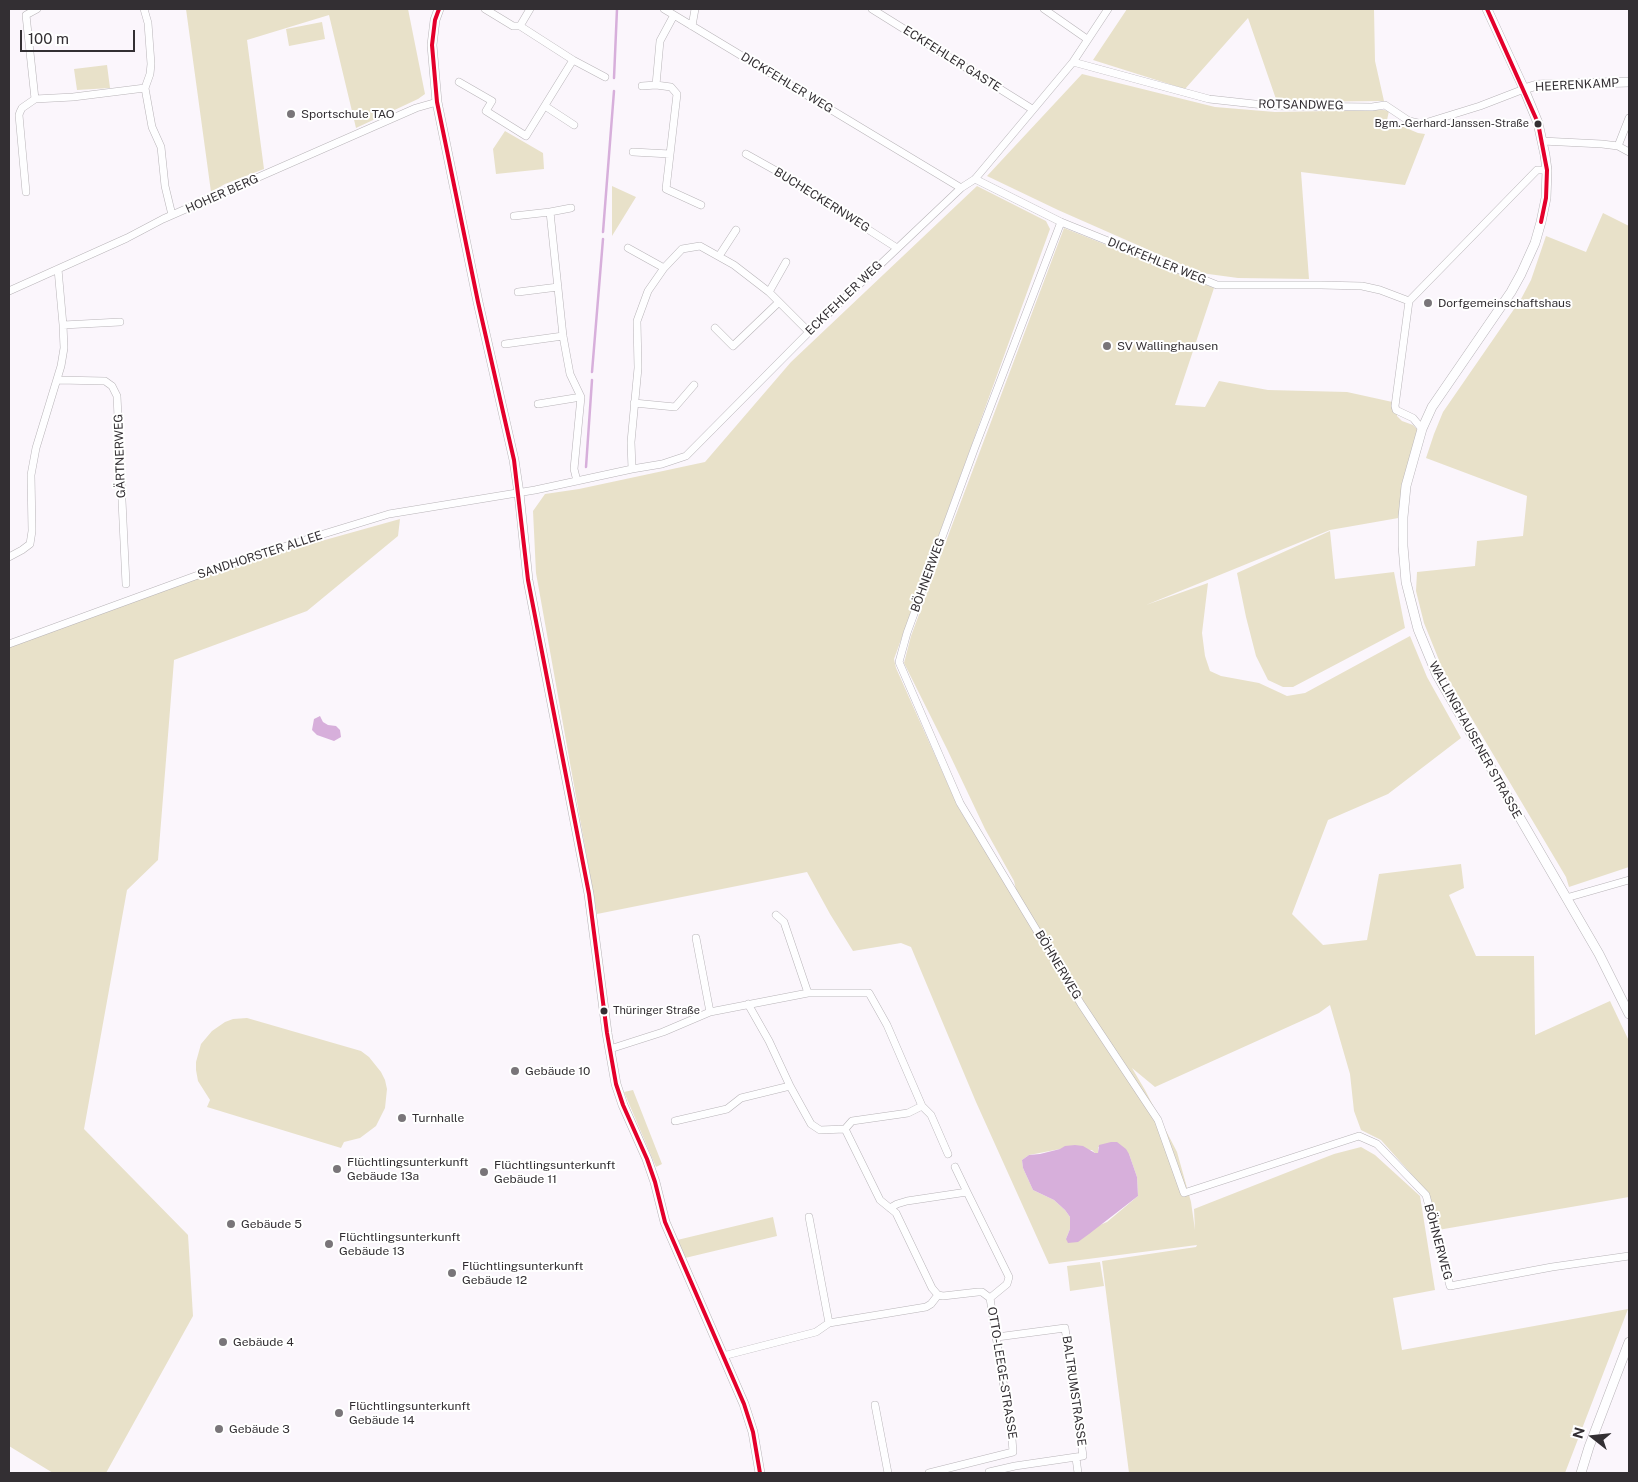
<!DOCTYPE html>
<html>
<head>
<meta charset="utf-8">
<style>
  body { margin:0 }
  #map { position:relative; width:1638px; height:1482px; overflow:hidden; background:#fbf6fc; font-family:"Public Sans",sans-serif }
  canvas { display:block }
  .frame { position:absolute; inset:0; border:10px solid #332f33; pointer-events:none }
  .north { position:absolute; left:1568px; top:1412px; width:50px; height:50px; -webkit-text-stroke:4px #fff; paint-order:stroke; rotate:286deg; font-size:14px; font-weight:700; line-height:20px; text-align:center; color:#332f33 }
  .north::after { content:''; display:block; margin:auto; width:18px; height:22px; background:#332f33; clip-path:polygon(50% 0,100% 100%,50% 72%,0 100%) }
  .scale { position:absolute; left:20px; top:30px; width:115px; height:22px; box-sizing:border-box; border:2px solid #332f33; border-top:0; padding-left:6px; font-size:15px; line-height:18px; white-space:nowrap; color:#332f33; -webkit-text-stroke:4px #fff; paint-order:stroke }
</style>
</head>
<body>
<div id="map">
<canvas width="1638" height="1482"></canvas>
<div class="frame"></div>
<div class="north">N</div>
<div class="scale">100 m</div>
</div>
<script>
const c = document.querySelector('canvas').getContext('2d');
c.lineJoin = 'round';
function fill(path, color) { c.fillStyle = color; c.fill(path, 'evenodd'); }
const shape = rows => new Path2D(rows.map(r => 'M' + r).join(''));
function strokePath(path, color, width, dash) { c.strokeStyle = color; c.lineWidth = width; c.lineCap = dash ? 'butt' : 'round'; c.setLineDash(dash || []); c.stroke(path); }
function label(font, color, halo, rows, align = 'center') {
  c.font = font + ' "Public Sans",sans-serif'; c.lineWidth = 4; c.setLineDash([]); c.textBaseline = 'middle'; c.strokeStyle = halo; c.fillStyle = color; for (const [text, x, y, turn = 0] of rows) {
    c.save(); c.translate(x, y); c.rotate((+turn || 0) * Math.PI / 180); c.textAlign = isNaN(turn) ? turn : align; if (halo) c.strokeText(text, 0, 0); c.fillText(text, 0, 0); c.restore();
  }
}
const green = shape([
  [186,9,408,9,425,94,418,99,356,128,329,15,247,40,264,169,225,184,211,192],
  [1127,9,1374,9,1375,61,1384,101,1277,102,1248,18,1185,89,1093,60],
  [322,22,325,39,289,46,286,29],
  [107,65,110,88,77,90,74,69],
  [1082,74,1215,107,1275,112,1384,110,1389,111,1387,120,1418,133,1425,134,1405,185,1301,172,1309,279,1238,278,1201,273,1058,210,987,176],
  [505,131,543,153,544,169,496,174,493,149],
  [612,186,636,197,612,236],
  [977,186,1046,221,1050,229,894,659,896,668,958,807,1020,908,1014,881,985,829,947,749,904,663,911,636,951,528,1064,228,1214,288,1175,405,1205,407,1219,381,1268,390,1347,392,1397,403,1397,416,1402,421,1413,425,1422,434,1404,517,1330,530,1146,605,1208,583,1202,633,1205,656,1210,671,1221,676,1259,683,1287,696,1305,693,1410,636,1427,677,1461,738,1388,794,1328,820,1292,914,1323,945,1367,940,1379,874,1461,864,1464,888,1449,895,1476,956,1534,956,1535,1035,1610,1001,1629,1041,1629,1197,1438,1230,1429,1194,1381,1140,1361,1130,1354,1111,1350,1074,1330,1005,1319,1013,1155,1087,1132,1068,1145,1090,1177,1152,1191,1202,1195,1230,1194,1209,1334,1154,1361,1147,1375,1155,1420,1196,1435,1290,1393,1298,1402,1350,1628,1309,1565,1473,1129,1473,1102,1261,1196,1247,1197,1245,1049,1264,976,1102,911,947,901,943,853,951,830,914,807,872,597,914,536,573,533,511,545,494,579,489,705,462,791,362],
  [1098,1147,1129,1154,1137,1177,1138,1196,1107,1222,1066,1239,1070,1229,1070,1217,1065,1210,1054,1200,1033,1190,1023,1168,1022,1160,1029,1155,1060,1149,1092,1150,1095,1153,1098,1153],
  [1603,213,1629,226,1629,867,1569,887,1566,877,1443,670,1424,623,1416,591,1417,572,1475,566,1477,541,1523,536,1527,496,1426,458,1434,434,1443,412,1521,299,1531,280,1546,236,1586,252],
  [400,519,398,536,307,611,174,660,158,860,127,890,84,1129,188,1235,193,1316,106,1473,53,1473,9,1446,9,643,129,601,264,557],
  [1330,531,1335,579,1394,572,1405,628,1293,687,1283,687,1268,680,1256,656,1246,617,1237,573],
  [247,1018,361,1051,369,1057,381,1072,385,1080,387,1089,385,1108,376,1126,360,1138,344,1142,341,1148,207,1107,210,1100,198,1081,196,1070,196,1062,201,1044,212,1031,225,1022,233,1019],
  [633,1090,662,1164,656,1167,624,1092],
  [773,1217,777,1236,685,1258,673,1241],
  [1100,1262,1104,1286,1070,1291,1067,1266]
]);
const water = shape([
  [320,716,323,722,328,725,336,726,340,730,341,737,334,741,317,735,312,730,314,719],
  [1111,1142,1117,1142,1126,1149,1129,1154,1137,1177,1138,1196,1089,1234,1078,1242,1068,1243,1066,1239,1070,1229,1070,1217,1065,1210,1054,1200,1033,1190,1023,1168,1022,1160,1029,1155,1040,1154,1060,1149,1065,1146,1075,1145,1083,1146,1095,1153,1098,1153,1099,1145]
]);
const stream = shape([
  [614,78,617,9],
  [603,232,614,91],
  [592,372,603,239],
  [586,467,592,380]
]);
const minor = shape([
  [144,9,148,23,151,64,150,74,145,88,152,127,161,147,165,186,172,215],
  [485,9,513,26,520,26],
  [664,9,961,188],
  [872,9,1032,109],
  [1044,9,1087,39],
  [674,15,660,41,656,85,671,87,677,94,666,189,701,205],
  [692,26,695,9],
  [573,60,605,77],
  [1073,62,1209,99,1273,106,1372,107,1385,105,1409,121,1418,123,1425,123,1480,106,1524,89],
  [459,82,492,101,486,111,526,136,573,60,520,26,530,9],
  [642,86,656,85],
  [35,99,73,97,145,88],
  [545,106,574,125],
  [1542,141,1602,144,1618,146,1629,152],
  [1618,146,1629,118],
  [633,152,670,154],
  [746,154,780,173,897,248],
  [975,179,1061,222,1217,285,1321,285,1362,286,1380,290,1409,301],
  [26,192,19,115,20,112,22,108,35,99,26,15,37,9],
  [571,208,550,212,563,336,570,374,581,397,574,469,577,481],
  [514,216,550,212],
  [1061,222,975,447,907,633,899,662,960,803,1081,1004,1158,1120,1184,1193,1359,1136,1377,1144,1426,1195,1450,1286,1552,1267,1629,1256],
  [628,248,664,268],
  [719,256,736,230],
  [9,291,127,238,163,219,416,108,437,102],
  [518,292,558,287],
  [769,292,786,262],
  [63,325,120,322],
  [715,328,733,346,779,302],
  [505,344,563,336],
  [58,380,105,381,112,386,117,396,126,584],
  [634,403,675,407,694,385],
  [538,404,581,397],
  [1422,429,1413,418,1396,410,1395,406,1409,301,1537,170,1547,170],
  [632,469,631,442,638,368,637,321,648,291,664,268,682,249,700,246,734,265,769,292,809,332],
  [9,557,22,550,30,544,32,531,31,475,36,448,61,366,64,348,63,325,58,269],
  [9,644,198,575,317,536,389,514,535,490,632,469,662,464,686,456,809,332,961,188,975,179,1073,62,1108,9],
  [1566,898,1629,880],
  [776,915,784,922,808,993],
  [696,938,710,1012],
  [610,1049,663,1032,710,1012,808,993,869,993,887,1025,922,1106,931,1115,948,1154],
  [790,1086,811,1124,820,1130,845,1129,880,1200,896,1213,932,1288,938,1295],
  [675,1121,727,1109,741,1098,790,1086,769,1041,748,1004],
  [845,1129,852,1121,908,1113,922,1106],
  [955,1167,967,1192],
  [809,1217,829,1323],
  [723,1356,816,1332,829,1323,926,1307,931,1304,938,1295,943,1296,978,1292,982,1292,990,1298,1007,1284,1009,1277,967,1192,907,1201,897,1204,890,1208],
  [875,1405,888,1473],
  [1076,1458,1078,1473],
  [989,1472,1015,1466,1083,1456,1065,1328,997,1337],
  [929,1473,1013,1452,1012,1439,990,1298]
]);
const tertiary = shape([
  [439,9,435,20,432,45,437,102,478,302,514,460,519,493,528,580,589,894,607,1033,616,1084,623,1105,647,1159,655,1182,665,1222,744,1404,753,1432,760,1473],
  [1487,9,1524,89,1538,123,1545,155,1547,170,1546,198,1541,222,1535,243,1521,274,1511,292,1432,407,1422,429,1406,486,1403,517,1403,546,1406,582,1418,629,1437,675,1599,954,1629,1014],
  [1524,89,1537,85,1629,82],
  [1581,1473,1589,1447,1629,1342]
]);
const bus1 = shape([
  [439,9,435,20,432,45,437,102,478,302,514,460,528,580,589,894,607,1033,616,1084,623,1105,647,1159,655,1182,665,1222,744,1404,753,1432,760,1473],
  [1487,9,1538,123,1547,170,1546,198,1541,222]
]);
const markers = [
  [291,114,5,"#797579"],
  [1538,124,4.5,"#332f33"],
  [1428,303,5,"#797579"],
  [1107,346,5,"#797579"],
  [604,1011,4.5,"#332f33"],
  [515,1071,5,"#797579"],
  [402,1118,5,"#797579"],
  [337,1169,5,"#797579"],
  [484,1172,5,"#797579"],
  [231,1224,5,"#797579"],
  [329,1244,5,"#797579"],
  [452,1273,5,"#797579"],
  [223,1342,5,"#797579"],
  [339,1413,5,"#797579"],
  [219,1429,5,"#797579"]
];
const busNames = [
  ["Bgm.-Gerhard-Janssen-Straße",1529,124],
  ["Thüringer Straße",613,1011,"left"]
];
const streetNames = [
  ["ECKFEHLER GASTE",952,59,32],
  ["DICKFEHLER WEG",787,83,31],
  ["HEERENKAMP",1577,85,-3],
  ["ROTSANDWEG",1301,105,1],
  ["HOHER BERG",222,194,-24],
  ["BUCHECKERNWEG",822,200,32],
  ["DICKFEHLER WEG",1157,261,22],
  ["ECKFEHLER WEG",844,298,-44],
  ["GÄRTNERWEG",120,456,-92],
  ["SANDHORSTER ALLEE",260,555,-18],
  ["BÖHNERWEG",928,575,-70],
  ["WALLINGHAUSENER STRASSE",1475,740,61],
  ["BÖHNERWEG",1058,965,59],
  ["BÖHNERWEG",1438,1242,75],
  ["OTTO-LEEGE-STRASSE",1002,1373,81],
  ["BALTRUMSTRASSE",1074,1391,82]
];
const poiNames = [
  ["Sportschule TAO",301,114],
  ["Dorfgemeinschaftshaus",1438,303],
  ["SV Wallinghausen",1117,346],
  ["Gebäude 10",525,1071],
  ["Turnhalle",412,1118],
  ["Flüchtlingsunterkunft",347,1162],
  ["Gebäude 13a",347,1176],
  ["Flüchtlingsunterkunft",494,1165],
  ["Gebäude 11",494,1179],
  ["Gebäude 5",241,1224],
  ["Flüchtlingsunterkunft",339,1237],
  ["Gebäude 13",339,1251],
  ["Flüchtlingsunterkunft",462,1266],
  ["Gebäude 12",462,1280],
  ["Gebäude 4",233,1342],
  ["Flüchtlingsunterkunft",349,1406],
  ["Gebäude 14",349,1420],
  ["Gebäude 3",229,1429]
];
fill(green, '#e8e1c9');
fill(water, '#d7afdb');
strokePath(stream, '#d7afdb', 2.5);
strokePath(minor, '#b8b4b8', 8);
strokePath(tertiary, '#b8b4b8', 10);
strokePath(minor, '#fefeff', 7);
strokePath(tertiary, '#fefeff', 9);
strokePath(bus1, '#e4002b', 4);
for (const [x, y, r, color] of markers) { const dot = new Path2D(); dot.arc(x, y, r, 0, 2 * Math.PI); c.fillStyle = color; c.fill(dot); strokePath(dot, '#fff', 2); }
label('11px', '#332f33', '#fff', busNames, 'right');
label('12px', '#332f33', '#fff', streetNames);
label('12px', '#332f33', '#fff', poiNames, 'left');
</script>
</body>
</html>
